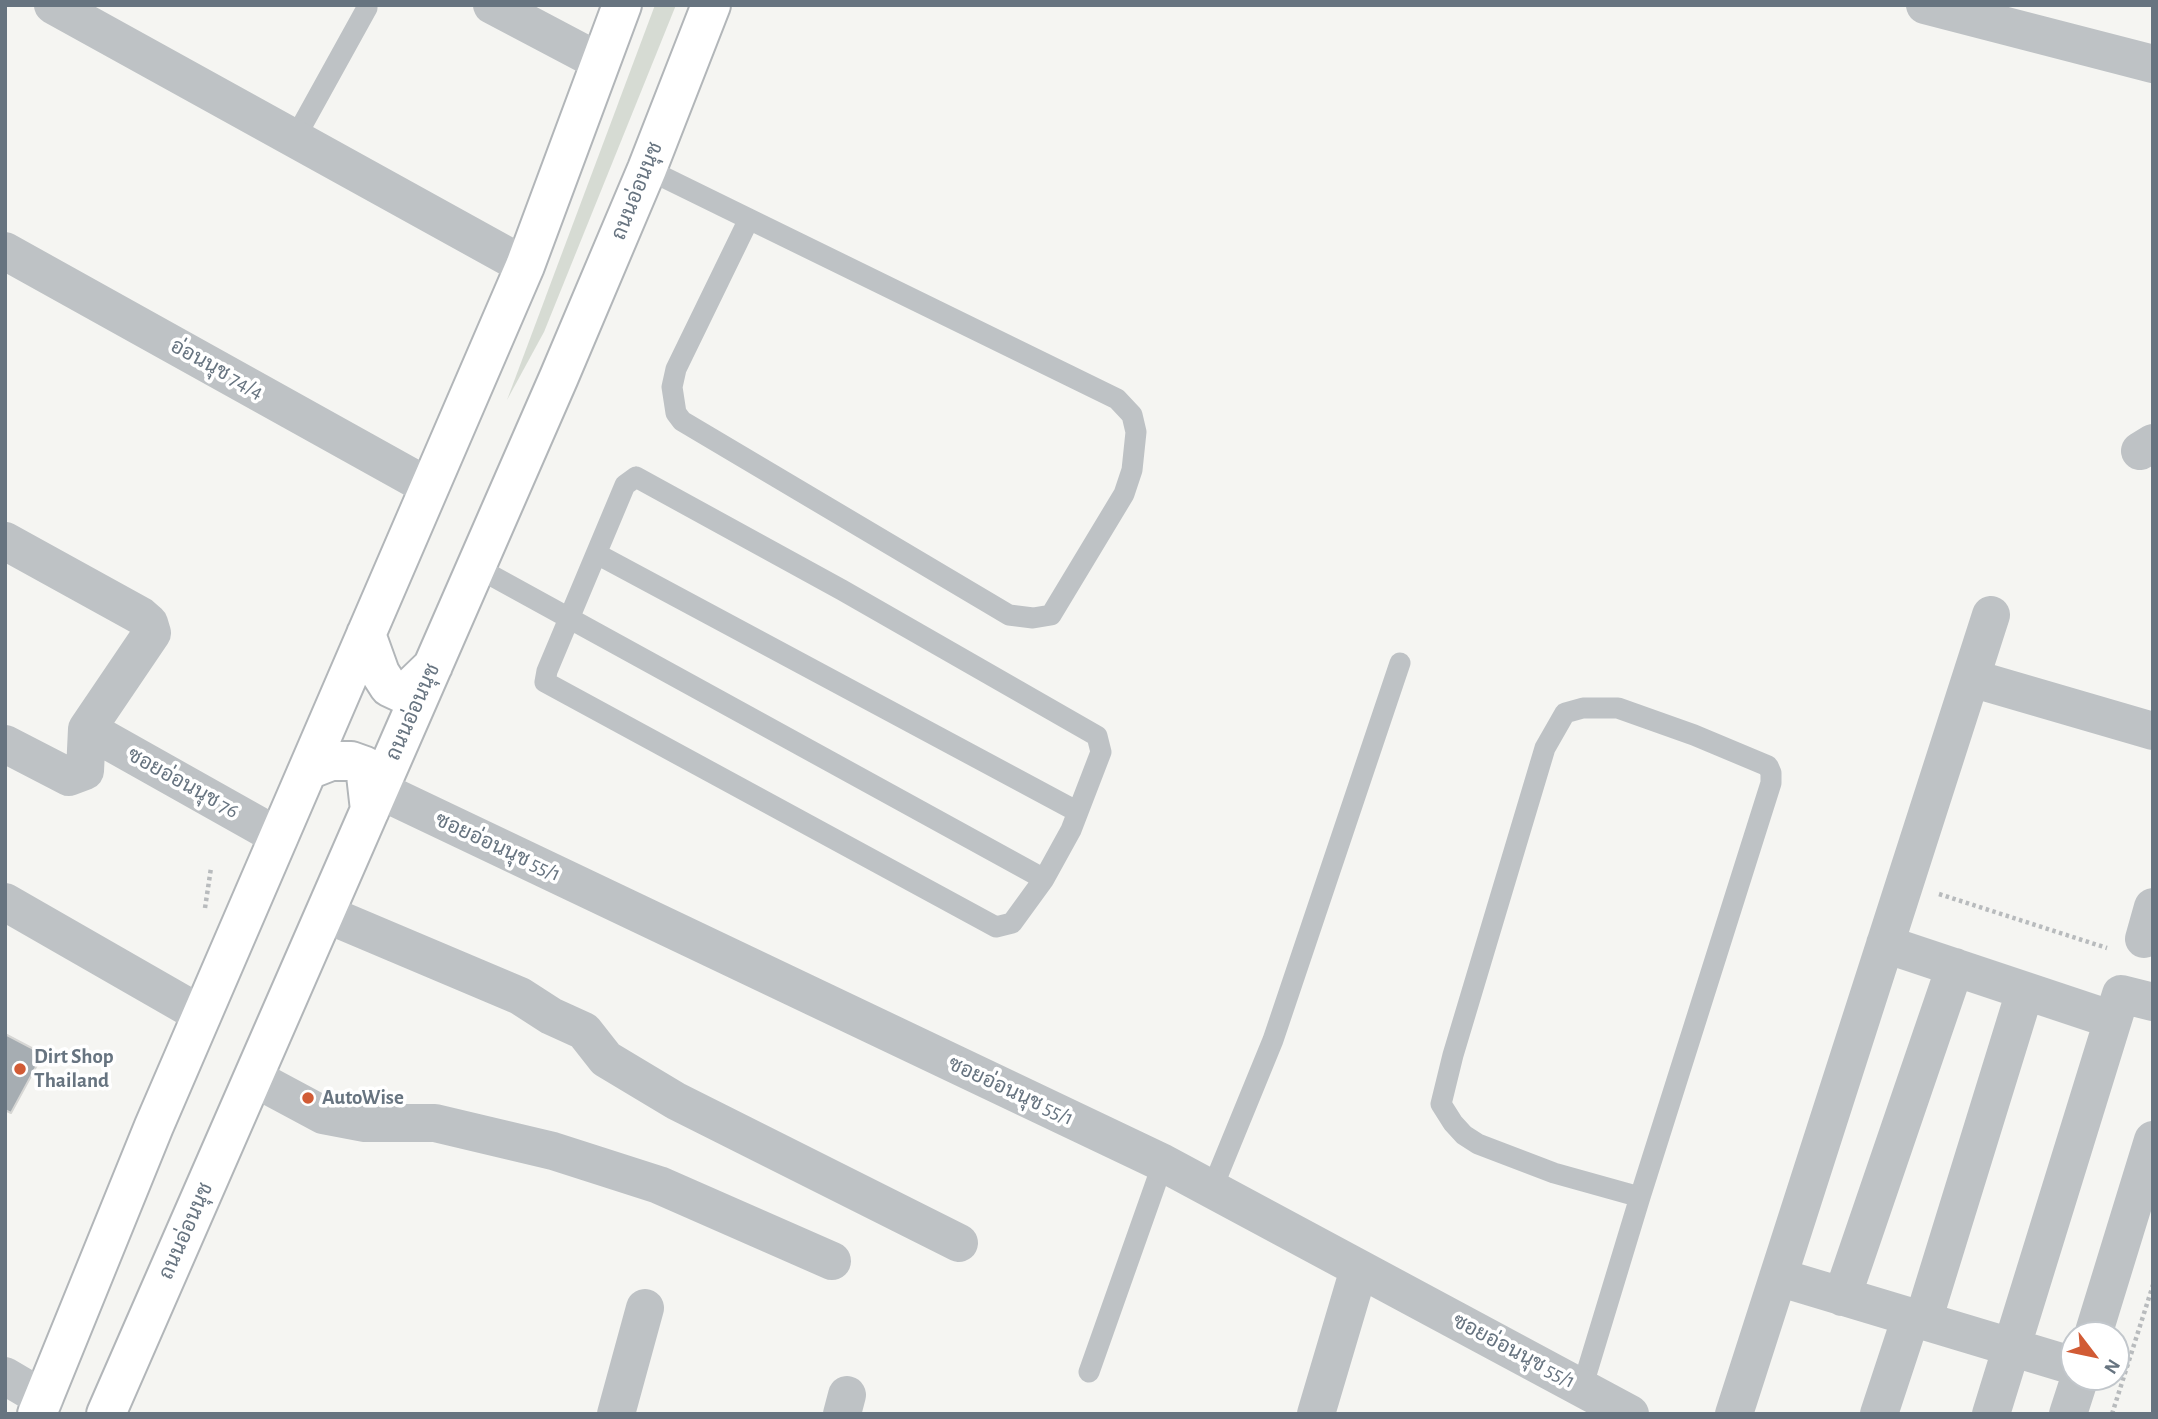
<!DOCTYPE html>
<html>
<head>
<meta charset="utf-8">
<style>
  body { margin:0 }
  #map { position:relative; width:2158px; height:1419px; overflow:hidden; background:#f5f5f2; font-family:"Alegreya Sans",sans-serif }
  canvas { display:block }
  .frame { position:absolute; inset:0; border:7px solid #677480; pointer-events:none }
  .north { position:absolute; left:2060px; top:1321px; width:70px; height:70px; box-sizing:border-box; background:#fff; border:2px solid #c2c7cc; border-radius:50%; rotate:122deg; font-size:19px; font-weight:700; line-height:28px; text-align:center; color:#677480 }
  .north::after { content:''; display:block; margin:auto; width:24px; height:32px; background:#d15b35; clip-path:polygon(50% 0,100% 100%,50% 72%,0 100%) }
</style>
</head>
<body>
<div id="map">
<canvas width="2158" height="1419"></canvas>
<div class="frame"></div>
<div class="north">N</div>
</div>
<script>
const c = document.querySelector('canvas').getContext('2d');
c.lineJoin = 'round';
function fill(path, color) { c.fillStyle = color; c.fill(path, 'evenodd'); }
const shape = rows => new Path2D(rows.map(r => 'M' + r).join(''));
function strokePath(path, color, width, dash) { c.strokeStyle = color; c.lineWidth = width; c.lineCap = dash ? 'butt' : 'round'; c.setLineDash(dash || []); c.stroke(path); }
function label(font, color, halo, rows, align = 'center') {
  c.font = font + ' "Alegreya Sans",Sarabun,sans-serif'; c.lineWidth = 7; c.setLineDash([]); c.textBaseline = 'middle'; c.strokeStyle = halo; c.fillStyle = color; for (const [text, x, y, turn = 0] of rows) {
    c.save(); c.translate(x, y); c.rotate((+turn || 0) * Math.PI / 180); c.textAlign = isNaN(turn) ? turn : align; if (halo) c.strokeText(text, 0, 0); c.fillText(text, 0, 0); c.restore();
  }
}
const green = shape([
  [655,5,676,5,544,332,507,400]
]);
const building = shape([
  [5,1034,43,1054,11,1113,5,1110,5,1034]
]);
const path = shape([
  [1939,894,2107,948],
  [205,908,211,868],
  [2112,1414,2153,1285]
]);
const service = shape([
  [294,140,367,8],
  [647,169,749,219,1117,399,1132,415,1136,432,1132,470,1124,494,1051,615,1033,618,1009,615,682,421,676,413,672,387,676,369,749,219],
  [636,477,842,590,1097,736,1101,752,1071,830,1044,879,1012,923,996,927,545,682,547,671,625,485,636,477],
  [597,554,1078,812],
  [476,567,1044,879],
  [1212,1189,1273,1040,1400,663],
  [1089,1372,1163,1163],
  [1582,1388,1640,1197,1771,783,1771,773,1768,766,1694,735,1618,708,1583,708,1565,713,1545,748,1453,1055,1441,1104,1453,1123,1464,1135,1478,1144,1554,1173,1640,1197]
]);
const minor = shape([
  [53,5,525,266],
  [492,5,600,62],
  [1925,5,2153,64],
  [5,251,429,487],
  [2140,451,2153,443],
  [5,541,141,616,149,623,152,633,87,729,85,771,69,777,5,744],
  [1971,678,2153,731],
  [87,729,279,837],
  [379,790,1163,1163,1630,1414],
  [5,902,202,1015],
  [326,914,520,996,551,1016,584,1031,606,1059,676,1101,959,1243],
  [2144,939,2153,907],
  [1885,944,2113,1020],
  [254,1078,323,1115,365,1123,435,1123,553,1151,659,1185,832,1261],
  [1778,1277,2074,1366],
  [1842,1297,1955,967],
  [1923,1321,2025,991],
  [2093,1335,2153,1140],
  [5,1376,44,1399],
  [616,1414,645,1308],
  [842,1414,847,1395],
  [1316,1414,1359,1269],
  [1734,1414,1991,615],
  [1879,1414,1911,1317],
  [1991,1414,2121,994,2153,1002],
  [2068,1414,2080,1377]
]);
const primary = shape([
  [366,634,380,673,389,687,404,694,433,666],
  [308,770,331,761,351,761,365,766,370,810],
  [37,1414,154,1126,525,266,622,5],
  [106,1414,559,377,647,169,711,5]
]);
const markers = [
  [20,1069,7,"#d15b35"],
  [308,1098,7,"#d15b35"]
];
const streetNames = [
  ["ถนนอ่อนนุช",637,191,-68],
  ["อ่อนนุช 74/4",217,369,29],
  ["ถนนอ่อนนุช",413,712,-66],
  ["ซอยอ่อนนุช 76",183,783,29],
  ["ซอยอ่อนนุช 55/1",498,847,25],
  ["ซอยอ่อนนุช 55/1",1011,1091,25],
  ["ถนนอ่อนนุช",186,1231,-66],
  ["ซอยอ่อนนุช 55/1",1514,1351,28]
];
const poiNames = [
  ["Dirt Shop",34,1057],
  ["Thailand",34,1081],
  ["AutoWise",322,1098]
];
fill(green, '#d6dbd3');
fill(building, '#a6adb2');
strokePath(building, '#d6d6d4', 2);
strokePath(primary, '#b2b6b9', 42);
strokePath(path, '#b8bbbd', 4.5, [3.5, 3.5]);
strokePath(service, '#bec2c5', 21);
strokePath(minor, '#bec2c5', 38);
strokePath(primary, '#fff', 38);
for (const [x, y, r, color] of markers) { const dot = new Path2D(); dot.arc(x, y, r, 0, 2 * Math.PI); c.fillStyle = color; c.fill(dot); strokePath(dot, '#fff', 2.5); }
label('21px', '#677480', '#fff', streetNames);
label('bold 21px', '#677480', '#fff', poiNames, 'left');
</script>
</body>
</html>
